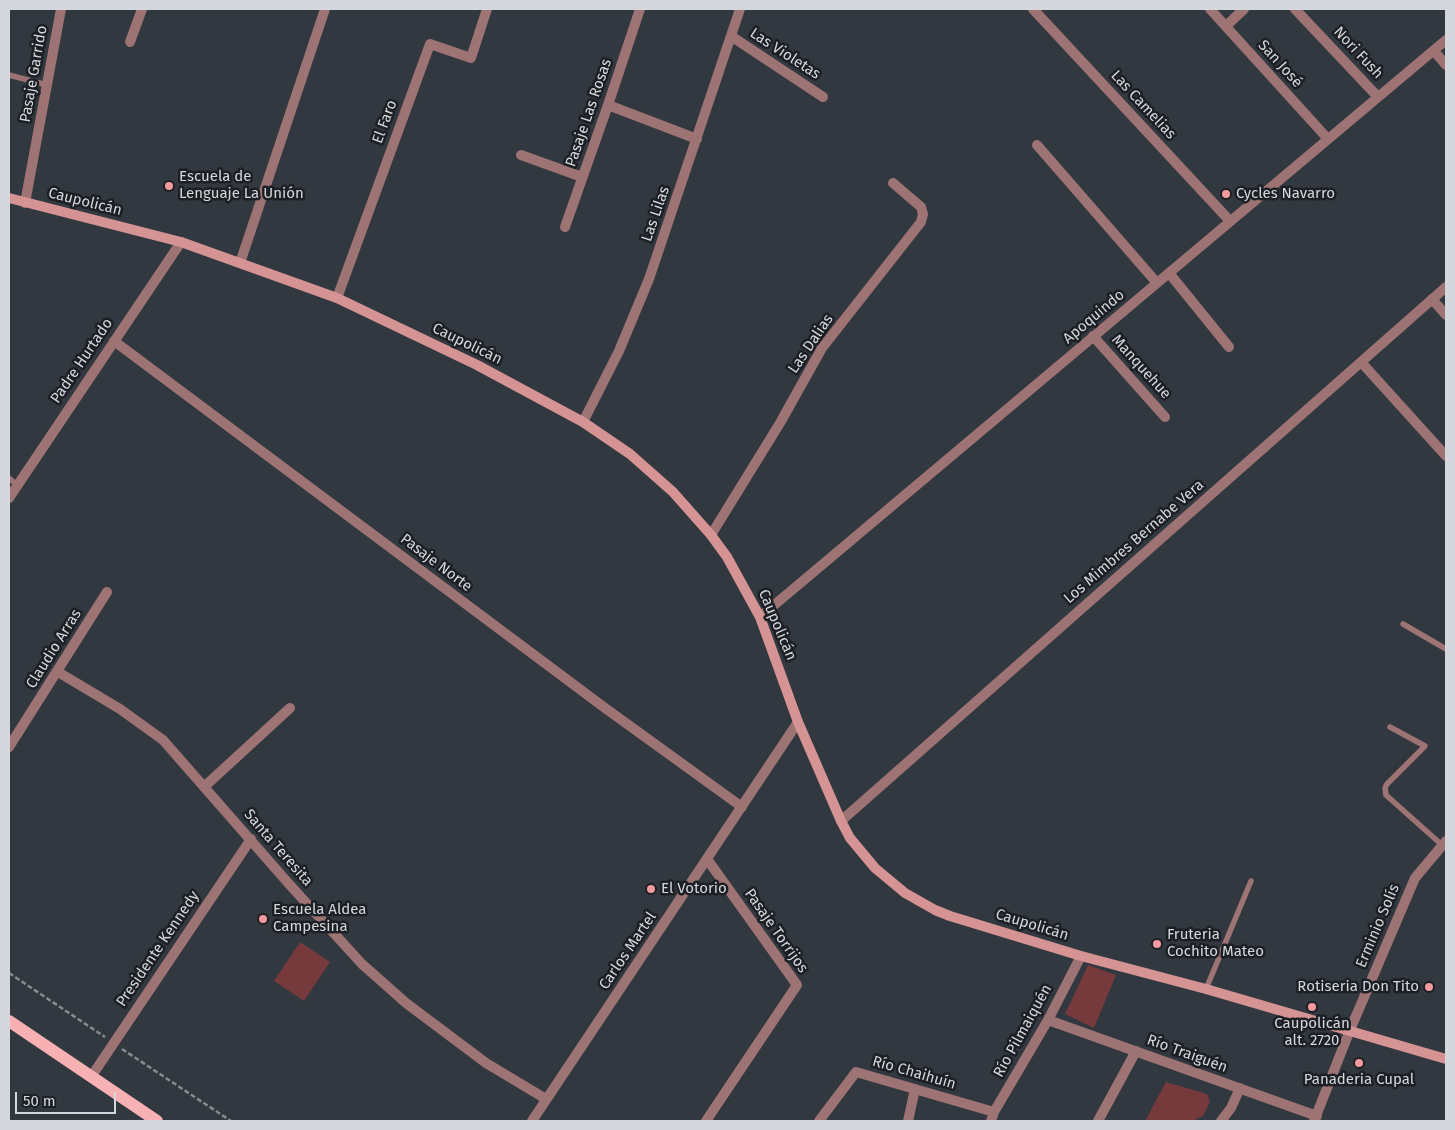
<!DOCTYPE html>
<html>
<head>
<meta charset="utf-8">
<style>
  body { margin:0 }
  #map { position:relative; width:1455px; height:1130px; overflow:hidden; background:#323840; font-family:"Fira Sans",sans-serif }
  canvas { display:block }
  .frame { position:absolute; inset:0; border:10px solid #d4d8dd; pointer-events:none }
  .scale { position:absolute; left:15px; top:1092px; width:101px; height:22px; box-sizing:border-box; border:2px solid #d4d8dd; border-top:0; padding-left:6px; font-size:15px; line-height:18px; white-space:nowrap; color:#d4d8dd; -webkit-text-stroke:4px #1c1f23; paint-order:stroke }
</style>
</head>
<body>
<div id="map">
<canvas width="1455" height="1130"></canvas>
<div class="frame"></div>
<div class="scale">50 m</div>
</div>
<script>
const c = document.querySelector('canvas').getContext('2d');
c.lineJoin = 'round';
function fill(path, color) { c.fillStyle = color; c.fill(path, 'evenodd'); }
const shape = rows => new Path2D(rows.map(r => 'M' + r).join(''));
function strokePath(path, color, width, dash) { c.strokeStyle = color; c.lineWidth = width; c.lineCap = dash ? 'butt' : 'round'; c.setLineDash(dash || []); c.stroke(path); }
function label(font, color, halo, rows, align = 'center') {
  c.font = font + ' "Fira Sans",sans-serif'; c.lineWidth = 5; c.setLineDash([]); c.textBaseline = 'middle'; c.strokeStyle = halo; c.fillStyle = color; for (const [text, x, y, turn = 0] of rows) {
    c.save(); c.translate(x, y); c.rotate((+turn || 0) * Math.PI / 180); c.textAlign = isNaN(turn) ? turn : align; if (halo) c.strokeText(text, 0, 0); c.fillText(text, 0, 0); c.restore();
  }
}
const green = shape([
  [300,942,330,962,304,1001,274,981],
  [1088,965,1116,975,1094,1028,1065,1014],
  [1166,1082,1207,1094,1210,1102,1203,1116,1192,1121,1145,1121]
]);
const path = shape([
  [9,973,105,1037],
  [122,1049,231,1121]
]);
const lane = shape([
  [9,75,47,85],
  [9,478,17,485],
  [1403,624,1446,649],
  [1390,727,1425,746,1387,784,1385,788,1386,795,1442,845],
  [1206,989,1251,881]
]);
const street = shape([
  [1033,9,1230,221],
  [1210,9,1328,139],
  [1295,9,1378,97],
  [1226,26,1244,9],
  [731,36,823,97],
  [130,42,142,9],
  [1434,51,1446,65],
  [608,105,697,139],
  [1037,145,1157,283],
  [521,155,582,177],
  [25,203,61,9],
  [565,227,608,105,640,9],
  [240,263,325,9],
  [1169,273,1229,347],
  [337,298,430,44,471,58,487,9],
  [1432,299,1446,315],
  [1093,336,1165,417],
  [114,341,605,708,742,807],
  [1361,362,1446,456],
  [583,422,619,351,649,279,740,9],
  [9,498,181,242],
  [711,535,780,423,822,348,921,222,923,214,921,207,893,183],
  [760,617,1446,40],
  [58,672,120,709,163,740,289,884,362,964,406,1003,486,1063,546,1099],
  [9,747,107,592],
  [204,787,290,708],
  [841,821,1446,287],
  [1048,1020,1317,1116],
  [91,1077,251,839],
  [532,1121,798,722],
  [706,1121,797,985,707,859],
  [819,1121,856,1072,994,1112],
  [908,1121,915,1089],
  [991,1121,994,1112,1048,1020,1081,956],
  [1098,1121,1136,1051],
  [1221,1121,1231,1108,1240,1088],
  [1314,1121,1350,1030,1415,878,1446,841]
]);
const secondary = shape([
  [9,198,181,242,337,298,477,365,583,422,630,454,673,492,711,535,727,557,760,617,798,722,841,821,850,838,875,868,905,893,935,910,950,916,1081,956,1206,989,1446,1059]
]);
const primary = shape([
  [9,1021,157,1121]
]);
const markers = [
  [169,186,5,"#f59b9d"],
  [1226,194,5,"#f59b9d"],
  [651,889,5,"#f59b9d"],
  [263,919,5,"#f59b9d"],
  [1157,944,5,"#f59b9d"],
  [1429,987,5,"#f59b9d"],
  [1312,1007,5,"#f59b9d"],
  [1359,1063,5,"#f59b9d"]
];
const streetNames = [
  ["Nori Fush",1358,53,47],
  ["Las Violetas",785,54,33],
  ["San José",1280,64,48],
  ["Pasaje Garrido",34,74,-80],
  ["Las Camelias",1143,105,47],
  ["Pasaje Las Rosas",589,113,-71],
  ["El Faro",385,122,-70],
  ["Caupolicán",85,202,14],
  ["Las Lilas",656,214,-71],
  ["Apoquindo",1094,317,-40],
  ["Caupolicán",467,344,26],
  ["Las Dalias",811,344,-56],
  ["Padre Hurtado",82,361,-56],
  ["Manquehue",1141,367,48],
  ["Los Mimbres Bernabe Vera",1134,542,-41],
  ["Pasaje Norte",436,563,37],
  ["Caupolicán",777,625,67],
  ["Claudio Arras",54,649,-58],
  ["Santa Teresita",278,848,49],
  ["Caupolicán",1032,925,17],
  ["Erminio Solís",1378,926,-67],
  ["Pasaje Torrijos",776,931,55],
  ["Presidente Kennedy",158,949,-56],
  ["Carlos Martel",628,951,-56],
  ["Río Pilmaiquén",1023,1031,-61],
  ["Río Traiguén",1187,1054,20],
  ["Río Chaihuín",914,1073,16]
];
const poiNames = [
  ["Escuela de",179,177],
  ["Lenguaje La Unión",179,194],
  ["Cycles Navarro",1236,194],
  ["El Votorio",661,889],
  ["Escuela Aldea",273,910],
  ["Campesina",273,927],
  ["Fruteria",1167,935],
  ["Cochito Mateo",1167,952],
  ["Rotiseria Don Tito",1419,987,"right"],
  ["Caupolicán",1312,1024,"center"],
  ["alt. 2720",1312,1041,"center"],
  ["Panaderia Cupal",1359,1080,"center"]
];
fill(green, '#76393c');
strokePath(path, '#878b92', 2.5, [5, 2.5]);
strokePath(lane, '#9d7373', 5.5);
strokePath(street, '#9d7373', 10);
strokePath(secondary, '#d69394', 10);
strokePath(primary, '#f7b1b2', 12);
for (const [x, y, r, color] of markers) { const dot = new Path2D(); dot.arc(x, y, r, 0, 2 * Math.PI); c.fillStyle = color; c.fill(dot); strokePath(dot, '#1c1f23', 2); }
label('15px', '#d4d8dd', '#1c1f23', streetNames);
label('15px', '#d4d8dd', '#1c1f23', poiNames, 'left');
</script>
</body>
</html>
